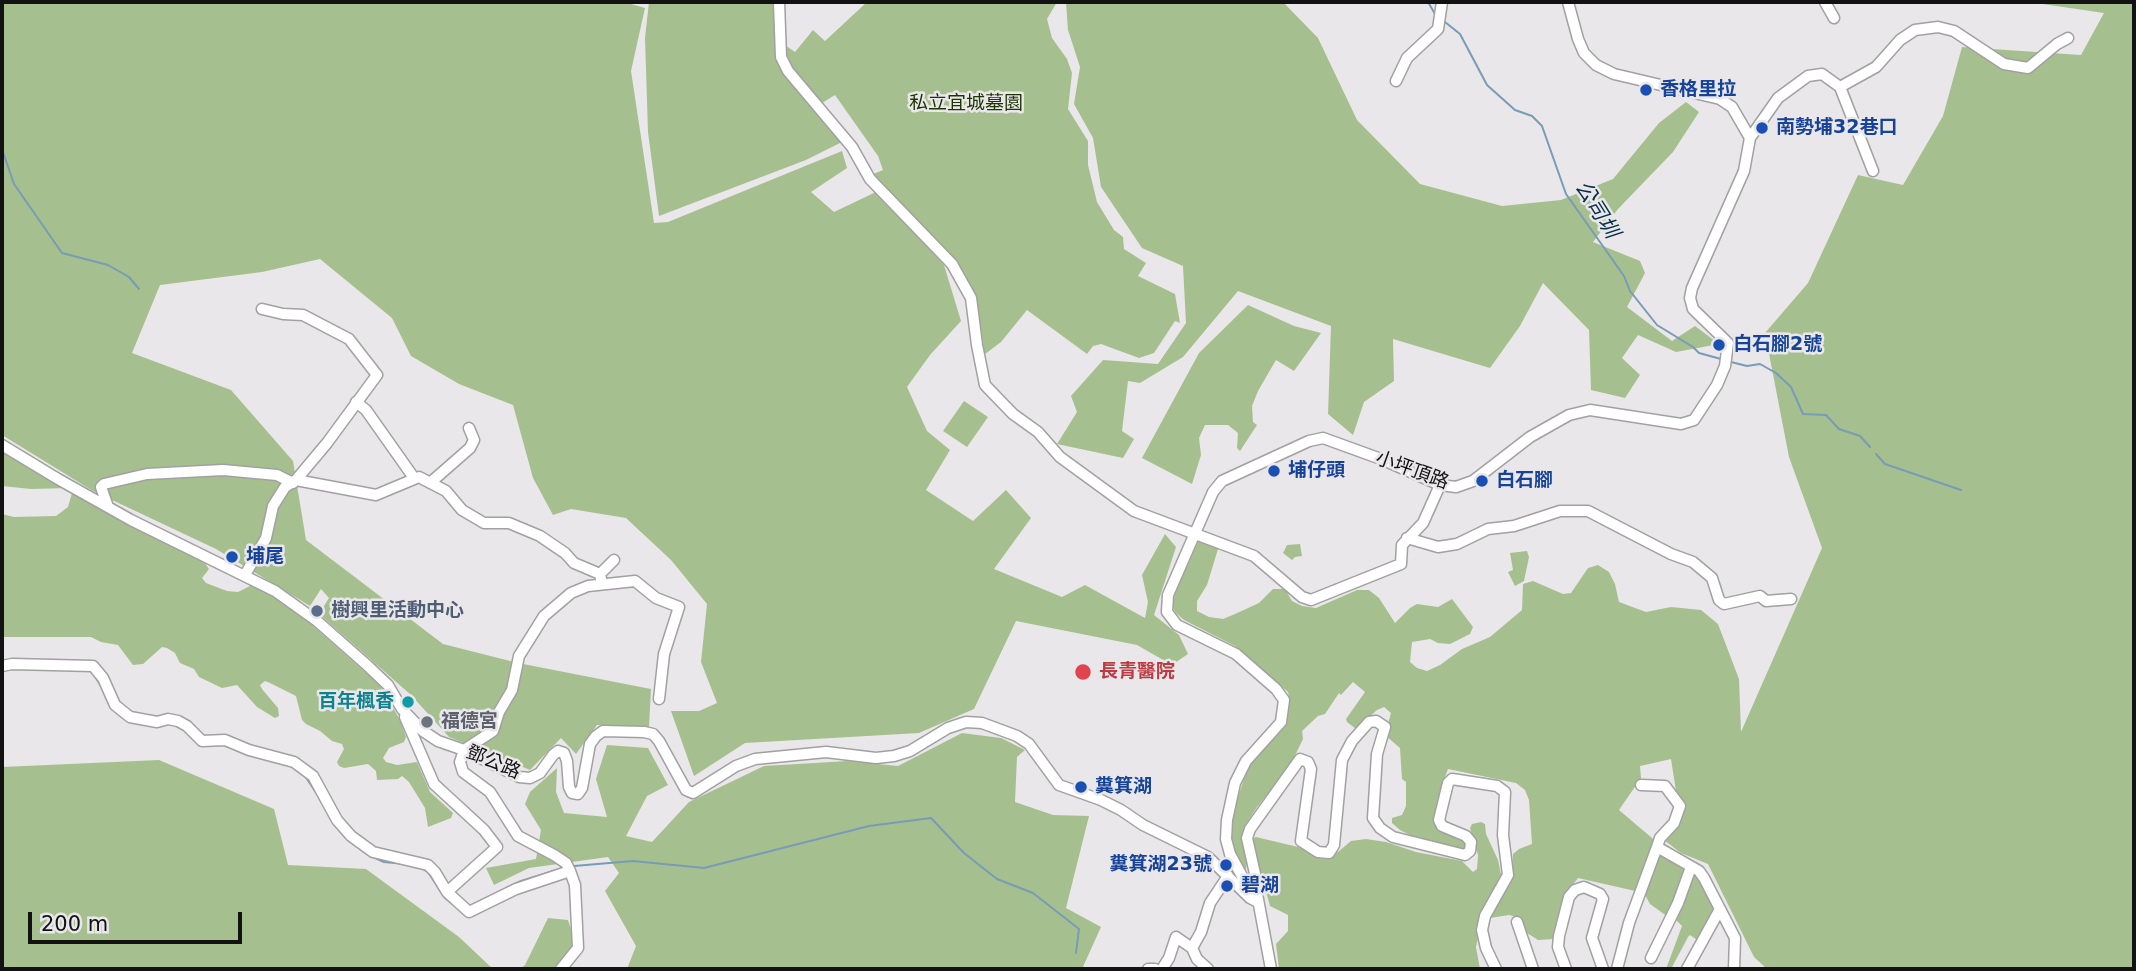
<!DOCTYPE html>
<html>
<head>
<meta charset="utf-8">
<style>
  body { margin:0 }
  #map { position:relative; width:2136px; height:971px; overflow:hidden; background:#e9e7ea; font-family:"DejaVu Sans",sans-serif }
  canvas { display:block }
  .frame { position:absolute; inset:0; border:4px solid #131213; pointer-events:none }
  .scale { position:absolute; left:28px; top:912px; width:214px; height:32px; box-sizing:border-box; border:4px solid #131213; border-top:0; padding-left:9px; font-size:21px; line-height:24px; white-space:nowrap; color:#131213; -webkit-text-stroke:5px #e9e7ea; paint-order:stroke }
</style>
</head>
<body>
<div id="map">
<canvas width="2136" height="971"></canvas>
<div class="frame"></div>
<div class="scale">200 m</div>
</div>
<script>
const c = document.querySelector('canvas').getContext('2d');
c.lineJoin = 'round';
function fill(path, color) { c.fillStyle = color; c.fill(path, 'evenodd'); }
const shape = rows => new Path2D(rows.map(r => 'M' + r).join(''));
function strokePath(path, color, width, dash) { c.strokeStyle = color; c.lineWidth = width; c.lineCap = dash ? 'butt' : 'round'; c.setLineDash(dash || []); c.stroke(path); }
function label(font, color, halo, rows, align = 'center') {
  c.font = font + ' "DejaVu Sans","Noto Sans TC",sans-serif'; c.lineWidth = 5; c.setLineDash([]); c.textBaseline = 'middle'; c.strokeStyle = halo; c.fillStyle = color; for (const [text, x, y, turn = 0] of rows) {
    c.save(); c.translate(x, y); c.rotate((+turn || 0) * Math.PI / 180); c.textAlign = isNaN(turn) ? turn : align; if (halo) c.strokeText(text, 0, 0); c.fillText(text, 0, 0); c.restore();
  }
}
const green = shape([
  [2,2,624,2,645,8,631,71,654,223,668,222,842,151,847,168,811,192,834,212,876,192,944,265,961,321,930,355,907,387,927,431,950,450,926,490,973,521,1006,490,1031,518,994,569,1062,597,1085,585,1145,618,1148,602,1142,575,1165,534,1176,547,1154,615,1179,635,1188,654,1172,665,1137,645,1016,621,974,709,919,733,745,743,694,776,671,711,699,711,717,703,701,662,707,604,671,560,626,518,571,509,553,515,533,478,513,405,459,384,411,356,392,318,320,259,262,272,160,285,132,353,231,390,293,461,306,540,443,644,518,663,651,689,649,727,597,725,576,754,561,738,530,770,449,737,411,695,319,614,329,598,321,589,310,606,216,549,93,491,2,435],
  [649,2,777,2,776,39,795,52,813,30,825,41,867,2,1057,2,1047,19,1052,38,1067,59,1072,73,1068,109,1088,141,1088,165,1097,202,1114,230,1123,237,1124,249,1146,263,1138,276,1175,294,1180,323,1175,321,1154,353,1139,358,1101,344,1093,346,1087,354,1027,310,1001,342,981,357,968,301,953,265,871,175,883,170,878,156,835,95,814,108,842,142,806,160,659,216,648,132,645,38],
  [1066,2,1283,2,1318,38,1357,120,1420,184,1502,206,1561,200,1613,179,1659,123,1686,102,1699,112,1673,152,1618,209,1593,242,1640,261,1645,273,1627,307,1672,341,1695,326,1719,344,1676,352,1638,335,1622,358,1640,375,1625,398,1591,390,1589,330,1543,283,1520,326,1490,368,1393,339,1394,381,1364,402,1353,435,1328,414,1331,326,1238,291,1183,357,1140,383,1128,381,1122,431,1134,439,1123,458,1057,444,1077,412,1071,396,1103,360,1158,364,1186,323,1183,266,1142,248,1101,187,1093,138,1074,104,1080,67,1068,30],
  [2029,2,2134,2,2134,969,1767,969,1754,957,1708,864,1681,853,1664,840,1684,806,1676,791,1671,759,1640,766,1641,778,1619,810,1692,872,1702,884,1714,906,1700,942,1690,935,1688,937,1671,969,1666,969,1682,926,1677,921,1668,917,1650,904,1644,893,1578,878,1571,887,1554,939,1538,940,1527,933,1517,917,1509,915,1490,918,1481,924,1476,947,1480,969,1279,969,1276,944,1288,931,1288,915,1270,906,1252,839,1256,837,1298,847,1322,859,1338,852,1351,841,1366,839,1386,842,1416,852,1462,861,1473,872,1477,869,1478,855,1470,828,1472,824,1481,822,1485,824,1486,834,1498,860,1502,879,1512,870,1513,854,1519,849,1532,844,1529,800,1525,790,1516,783,1448,769,1440,790,1434,815,1443,830,1464,839,1466,844,1465,848,1461,850,1424,842,1400,830,1392,823,1392,818,1402,815,1406,806,1406,782,1402,779,1400,748,1385,735,1391,713,1384,707,1377,710,1356,729,1347,722,1346,719,1365,692,1353,682,1341,695,1339,693,1325,714,1318,716,1302,731,1303,739,1289,768,1257,807,1246,824,1243,838,1247,861,1246,870,1244,871,1235,859,1229,835,1232,815,1249,764,1284,727,1290,702,1288,692,1235,646,1184,620,1175,612,1172,605,1176,591,1199,540,1218,549,1207,585,1197,601,1197,611,1209,617,1223,619,1235,614,1259,603,1273,589,1285,589,1292,601,1302,606,1316,608,1357,590,1369,590,1379,598,1395,623,1410,608,1417,604,1438,607,1452,599,1473,627,1470,634,1450,644,1438,643,1430,639,1412,642,1410,662,1417,668,1427,671,1440,665,1462,649,1490,637,1522,610,1523,584,1533,581,1563,594,1571,593,1588,568,1598,565,1609,572,1615,584,1619,602,1646,612,1671,607,1701,610,1718,624,1739,679,1741,732,1822,548,1789,457,1765,333,1808,283,1858,175,1903,185,1943,116,1962,47,2081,55,2104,13],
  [1248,305,1294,326,1321,333,1294,371,1276,360,1258,391,1252,406,1253,422,1257,425,1240,451,1237,448,1238,433,1228,425,1205,425,1199,438,1201,455,1192,484,1142,458,1199,353],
  [964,401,988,417,967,447,943,431],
  [2,452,70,488,31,489,2,486],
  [72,493,204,562,209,569,202,578,206,583,227,591,238,592,256,583,296,611,380,685,400,720,406,737,404,742,389,748,383,758,386,762,397,765,417,762,430,792,453,813,451,818,428,827,425,808,409,782,402,776,398,779,377,780,376,771,368,764,344,768,339,766,337,762,344,749,342,744,332,741,320,731,306,724,302,720,296,696,270,683,265,681,260,685,262,689,278,708,279,716,275,718,257,707,237,685,222,688,199,677,194,669,180,663,175,653,167,648,162,647,143,664,133,665,118,645,101,642,91,637,2,637,2,514,14,517,56,516,68,507],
  [1300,544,1302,556,1295,557,1292,560,1283,553,1287,545],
  [1527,551,1529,557,1524,581,1515,586,1508,572,1513,570,1510,553],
  [962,733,1001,738,1025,750,1017,757,1015,802,1053,815,1089,816,1066,908,1101,927,1082,969,627,969,636,946,605,891,619,873,608,857,529,868,494,885,486,868,536,859,541,830,525,804,530,792,557,768,556,792,564,813,607,817,596,779,607,745,648,748,668,785,647,796,626,836,652,842,689,802,764,766,848,761,898,766],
  [159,760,274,809,288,865,366,869,459,937,493,969,2,969,2,767],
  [548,918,568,920,576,945,561,969,520,969,525,965]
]);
const stream = shape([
  [1428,2,1435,14],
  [1445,22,1460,34,1487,85,1515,110,1532,116,1542,126,1566,194,1624,276,1630,291,1657,325,1693,347,1699,353,1721,359],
  [2,149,14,184,62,253,108,265,129,277,139,289],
  [1731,362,1747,366,1760,364,1776,373,1791,387,1803,414,1826,415,1839,429,1860,436,1870,447],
  [1876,454,1885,464,1961,490],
  [96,678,104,691],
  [129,721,151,725],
  [305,776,317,794],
  [371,856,384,862,406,864],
  [574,866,633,861,704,868,869,826,931,818,964,853,997,879,1033,893,1079,929,1076,953],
  [421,868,428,872,445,898,454,905],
  [470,906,521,881,563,868]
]);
const minor = shape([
  [779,2,781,57,788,71,852,147,870,179,952,264,971,298,977,345,985,385,1013,414,1038,432,1060,457,1134,511,1254,556,1302,597,1311,600,1401,564,1402,545,1423,523,1440,485],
  [1825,2,1834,18],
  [1396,81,1407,58,1438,29,1442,2],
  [1840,87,1873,171],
  [1750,138,1778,98,1808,76,1822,74,1840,87,1876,67,1900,40,1915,30,1938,27,1954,31,2004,64,2028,68,2057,44,2068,38],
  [262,309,283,314,303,315,349,339,377,375,327,443,296,480],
  [356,402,366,410,414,478],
  [2,445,58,479,131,520,275,591,317,621,368,666,388,685,402,709,423,731,438,741,464,750,519,777,530,778,540,773,553,755,558,751,564,753,567,761,569,787,572,793,578,794,582,788,590,744,596,736,603,731,644,732,653,734,659,741,686,790,693,793,736,766,755,759,826,752,876,758,894,756,910,751,948,728,966,722,982,723,1017,736,1029,744,1059,785,1101,800,1121,810,1143,825,1208,857,1250,898,1258,902],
  [430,483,470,448,474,440,469,428],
  [108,507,101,487,104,484,147,474,223,470,277,475,293,483],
  [1407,538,1438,547,1457,544,1488,529,1514,526,1560,511,1588,511,1671,554,1693,562,1712,578,1719,600,1724,604,1760,596,1766,601,1791,599],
  [600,574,614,560],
  [245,575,266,538,273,506,285,487,296,480,376,495,419,477,446,491,462,510,484,523,509,523,540,536,565,553,574,563,600,574,602,584],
  [2,666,12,664,93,666,103,678,115,705,130,717,157,722,168,719,178,721,187,726,202,741,225,740,249,750,294,762,313,776,337,820,351,836,373,852,428,865,435,872,447,892,469,912,516,889,570,871,575,885,578,948,561,969],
  [405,717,434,784,484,830,497,847,447,892],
  [1641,785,1665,786,1680,806,1674,823,1660,838,1657,847],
  [570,871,566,863,554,855,518,836,490,792,463,772,460,762,464,750,493,731,499,712,512,690,519,656,544,616,571,593,588,586,635,581,656,598,679,607,664,654,659,699],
  [1257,894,1258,887,1247,838,1250,829,1300,759,1308,762,1311,769,1301,841,1318,852,1329,853,1334,845,1342,760,1352,741,1369,722,1376,721,1385,727,1377,754,1373,818,1380,828,1393,837,1465,855,1470,851,1471,842,1466,836,1442,826,1439,820,1448,783,1452,779,1497,786,1505,792,1503,835,1508,875,1485,916,1482,930,1486,948,1496,969],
  [1517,922,1533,969],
  [1192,948,1201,932,1210,903,1228,876],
  [1651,958,1678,903,1691,867],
  [1148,969,1155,969],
  [1162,969,1169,958,1176,937,1192,948,1197,959,1208,969],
  [1271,969,1257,894,1243,878,1230,854,1226,839,1227,820,1235,783,1246,761,1281,722,1284,700,1276,689,1236,654,1177,625,1167,612,1168,595,1213,492,1222,481,1309,441,1323,438,1381,459,1440,485,1456,487,1473,481,1530,437,1569,415,1590,410,1681,424,1694,420,1717,385,1725,366,1728,343,1693,309,1690,298,1692,288,1744,171,1750,138,1732,107,1720,99,1614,74,1596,65,1584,53,1578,39,1568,2],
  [1566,969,1558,947,1559,936,1569,897,1575,890,1584,887,1600,894,1603,899,1592,938,1603,969],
  [1617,969,1629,923,1657,847,1699,871,1704,878,1735,938,1734,969],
  [1687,969,1720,909]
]);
const markers = [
  [1646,90,7,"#1a4fb4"],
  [1762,128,7,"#1a4fb4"],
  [1719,345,7,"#1a4fb4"],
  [1274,471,7,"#1a4fb4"],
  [1482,481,7,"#1a4fb4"],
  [232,557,7,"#1a4fb4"],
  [317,611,7,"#5c6f8a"],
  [1083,672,9,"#e0444e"],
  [408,702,7,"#0f9aa8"],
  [427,722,7,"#6b7280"],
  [1081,787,7,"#1a4fb4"],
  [1226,865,7,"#1a4fb4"],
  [1227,886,7,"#1a4fb4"]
];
const transitNames = [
  ["香格里拉",1660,90],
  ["南勢埔32巷口",1776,128],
  ["白石腳2號",1733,345],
  ["埔仔頭",1288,471],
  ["白石腳",1496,481],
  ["埔尾",246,557],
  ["糞箕湖",1095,787],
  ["糞箕湖23號",1212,865,"right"],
  ["碧湖",1241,886]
];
const parkNames = [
  ["私立宜城墓園",966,104]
];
const streetNames = [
  ["小坪頂路",1412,471,20],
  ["鄧公路",493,763,23]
];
const serviceNames = [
  ["樹興里活動中心",331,611]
];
const healthNames = [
  ["長青醫院",1099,672]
];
const cultureNames = [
  ["百年楓香",394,702]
];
const worshipNames = [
  ["福德宮",441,722]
];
const waterNames = [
  ["公司圳",1596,210,58]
];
fill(green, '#a5c08e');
strokePath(stream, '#789bb8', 2);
strokePath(minor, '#a2a0a2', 13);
strokePath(minor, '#fff', 10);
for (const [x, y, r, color] of markers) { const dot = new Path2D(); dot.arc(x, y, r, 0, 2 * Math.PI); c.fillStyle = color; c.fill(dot); strokePath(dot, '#e9e7ea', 2.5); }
label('bold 19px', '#164399', '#e9e7ea', transitNames, 'left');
label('19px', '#1d3500', '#e9e7ea', parkNames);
label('19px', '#131213', '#e9e7ea', streetNames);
label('bold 19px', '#4e5e75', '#e9e7ea', serviceNames, 'left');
label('bold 19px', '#be3a42', '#e9e7ea', healthNames, 'left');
label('bold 19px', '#0d838f', '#e9e7ea', cultureNames, 'right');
label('bold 19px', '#5b616d', '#e9e7ea', worshipNames, 'left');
label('italic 21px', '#062f49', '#e9e7ea', waterNames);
</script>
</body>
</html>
